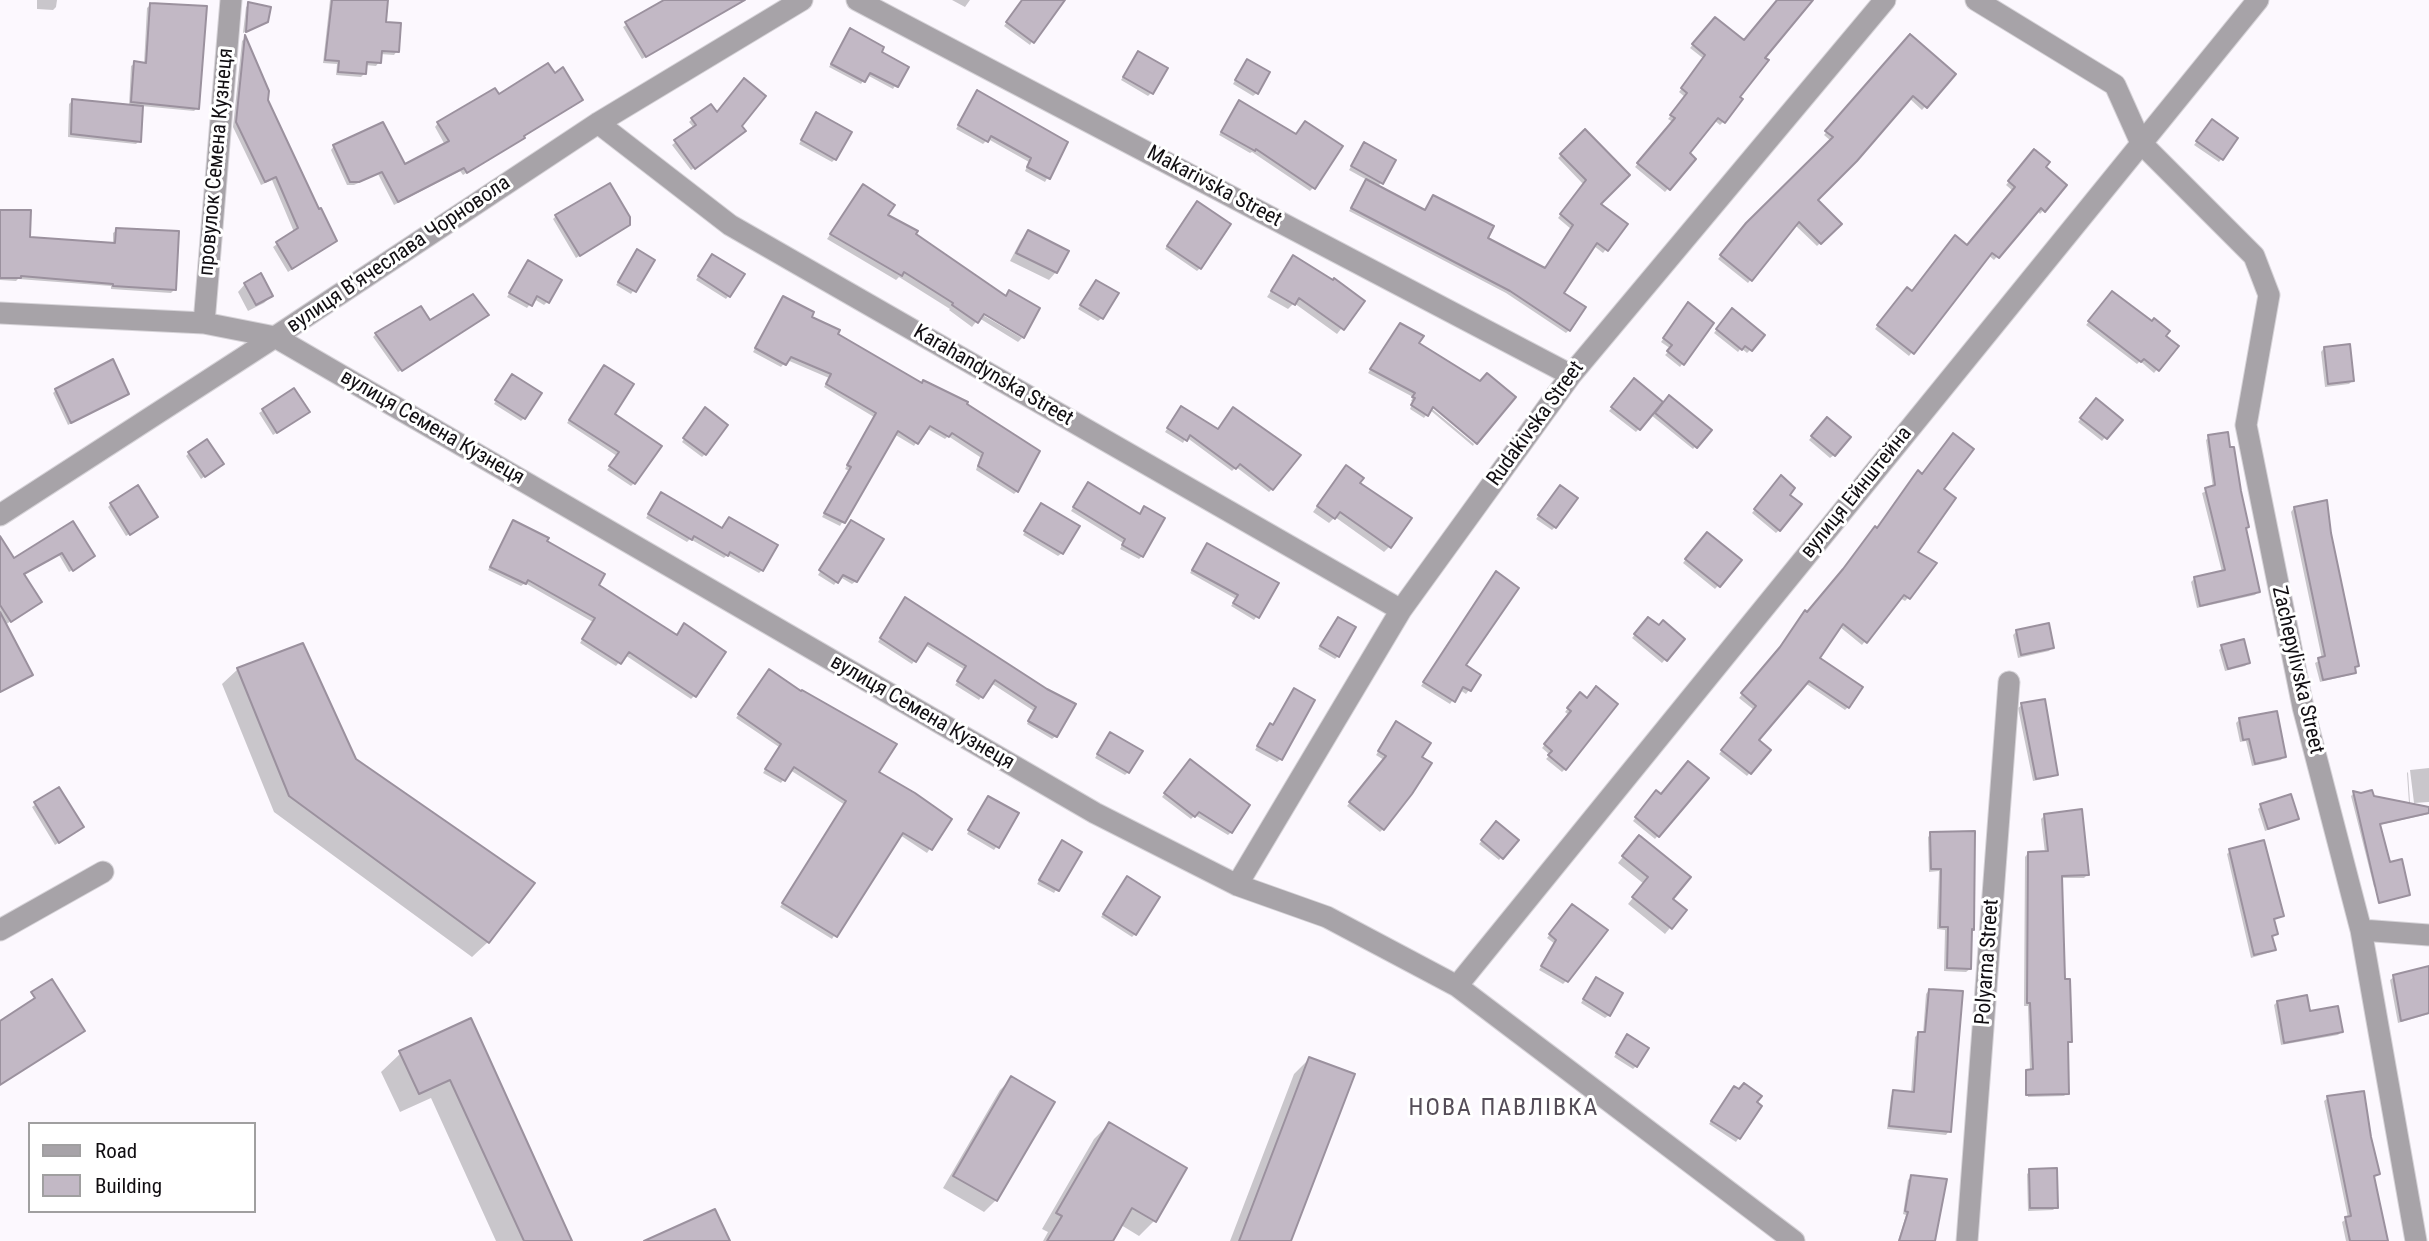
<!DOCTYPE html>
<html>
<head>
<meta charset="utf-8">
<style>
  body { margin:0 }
  #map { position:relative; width:2429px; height:1241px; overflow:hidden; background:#fcf8fe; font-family:"Roboto Condensed",sans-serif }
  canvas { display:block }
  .legend { position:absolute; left:28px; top:1122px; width:228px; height:91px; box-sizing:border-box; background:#fff; border:2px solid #a09fa0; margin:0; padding:9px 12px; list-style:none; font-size:21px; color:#110e12 }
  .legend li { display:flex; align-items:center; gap:14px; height:35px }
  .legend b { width:35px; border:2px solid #a09fa0 }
</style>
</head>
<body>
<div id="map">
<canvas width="2429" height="1241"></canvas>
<ul class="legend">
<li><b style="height:9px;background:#a7a3a8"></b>Road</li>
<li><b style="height:19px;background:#c2b8c5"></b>Building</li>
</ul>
</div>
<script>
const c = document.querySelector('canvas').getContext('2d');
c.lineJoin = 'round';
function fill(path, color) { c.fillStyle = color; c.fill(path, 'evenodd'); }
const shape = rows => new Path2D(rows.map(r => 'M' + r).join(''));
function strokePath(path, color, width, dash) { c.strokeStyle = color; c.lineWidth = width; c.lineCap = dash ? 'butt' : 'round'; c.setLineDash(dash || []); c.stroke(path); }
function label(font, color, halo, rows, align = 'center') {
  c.font = font + ' "Roboto Condensed",sans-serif'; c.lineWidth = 6; c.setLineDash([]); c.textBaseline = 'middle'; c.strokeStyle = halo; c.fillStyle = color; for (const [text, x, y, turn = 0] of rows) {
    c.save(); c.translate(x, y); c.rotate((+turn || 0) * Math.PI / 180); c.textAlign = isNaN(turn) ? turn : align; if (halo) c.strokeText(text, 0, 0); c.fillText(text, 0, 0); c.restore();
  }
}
const shadow = shape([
  [37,0,57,0,56,7,53,10,37,9],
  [330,0,386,0,384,24,397,51,394,55,380,54,379,62,376,66,365,65,364,74,361,77,336,75,337,64,323,63],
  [667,0,741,0,642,59,623,27],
  [952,0,970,0,965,7],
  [1023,0,1056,0,1030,45,1004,26],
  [1778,0,1811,0,1763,58,1723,122,1720,125,1714,120,1687,153,1694,159,1665,192,1635,167,1673,122,1668,119,1685,97,1679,92,1704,59,1690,48,1712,22,1744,42],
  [249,4,266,21,243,33,246,7],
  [150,5,197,108,194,111,141,106,139,141,136,144,68,137,69,104,72,101,129,106,131,66,135,63,144,64,147,8],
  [850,30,879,52,906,67,893,89,867,75,861,84,829,67],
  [1910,36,1954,74,1922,110,1909,98,1816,200,1840,224,1817,246,1795,225,1748,283,1718,259,1743,229,1831,141,1824,135],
  [245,38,267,91,266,100,331,245,288,272,273,247,294,232,272,180,261,185,233,127,242,41],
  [1138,53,1151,93,1148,96,1121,80],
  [1244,64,1257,93,1253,96,1233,84],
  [977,92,1066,143,1045,182,1025,171,1029,162,988,139,983,144,956,129],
  [498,96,577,103,463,175,460,171,394,205,378,174,354,185,347,185,331,150,334,146,404,166,445,145,435,127,438,123],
  [1239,102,1314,187,1310,191,1252,152,1250,153,1219,135],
  [717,115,740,126,740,134,691,170,672,145,694,128,689,122,692,119],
  [814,118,835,159,832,162,799,144],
  [2209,125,2222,158,2219,162,2194,145],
  [1585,132,1598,204,1625,225,1603,253,1594,246,1562,293,1569,330,1566,333,1506,293,1349,211,1367,180,1349,170,1361,148,1381,183,1377,187,1544,269,1571,229,1558,218,1584,185,1558,158],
  [2035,152,2043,167,2065,186,2040,214,2037,210,1994,260,1988,255,1909,356,1875,329,1904,292,1911,293,1967,247,2013,191,2006,185],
  [863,186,886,216,1005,297,1010,292,1037,309,978,308,976,311,1022,338,1018,342,979,318,972,327,949,310,950,309,899,277,896,280,827,239],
  [1194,206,1200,268,1197,271,1165,249],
  [0,212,28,238,113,244,113,233,117,230,175,289,171,293,111,289,111,286,18,279,16,281,0,280],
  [556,216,629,225,576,258,553,219],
  [1028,233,1056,272,1049,280,1010,261,1021,240],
  [634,255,653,261,631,294,616,285],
  [1293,258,1363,301,1337,334,1294,303,1288,309,1267,297],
  [709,259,729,295,726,299,696,280],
  [525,266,547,302,544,305,534,299,527,308,507,297],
  [245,284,271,296,264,303,248,311,238,292],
  [1093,285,1102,318,1098,321,1078,309],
  [2109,296,2152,323,2177,346,2154,373,2140,361,2137,364,2086,325],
  [783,298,836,335,921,385,924,382,1017,491,1014,494,976,470,980,457,948,436,945,439,926,428,914,446,894,434,840,526,822,517,849,471,845,469,874,417,824,387,829,378,787,360,781,367,753,352],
  [1685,307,1712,323,1680,367,1665,355,1671,349,1661,342],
  [1729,314,1750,350,1747,353,1741,348,1738,352,1714,333],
  [484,318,398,372,373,337,376,334,430,322],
  [1397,328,1417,344,1480,383,1513,397,1428,400,1425,403,1474,444,1473,446,1430,410,1424,418,1410,409,1413,402,1411,401,1413,397,1368,373],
  [2324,348,2352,381,2349,384,2325,387,2321,352],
  [601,371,612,415,634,483,631,486,607,470,617,456,567,423],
  [509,380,524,418,521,421,494,404],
  [1634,381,1663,404,1709,431,1693,449,1651,415,1636,432,1609,411],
  [56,390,127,394,68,425,53,393],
  [294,390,305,415,273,435,259,413],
  [2093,404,2120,420,2102,441,2078,422],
  [1181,408,1272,489,1269,492,1236,467,1232,471,1186,437,1183,443,1165,432],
  [702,413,705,454,702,457,682,442],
  [1827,419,1834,455,1830,458,1809,440],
  [2209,437,2247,527,2244,530,2258,592,2255,595,2197,608,2191,582,2194,579,2222,572,2202,493,2213,488,2206,440],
  [189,453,218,467,201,479,186,456],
  [1341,473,1358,484,1389,547,1384,552,1335,517,1329,523,1313,512],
  [1778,481,1787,495,1779,530,1776,533,1752,513],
  [1085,487,1139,515,1144,508,1142,556,1139,559,1120,549,1123,543,1071,511],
  [1941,489,1916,552,1909,597,1905,601,1900,598,1862,645,1840,627,1817,658,1848,707,1845,710,1805,683,1756,740,1769,750,1747,776,1719,754,1754,710,1739,698,1877,529],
  [1557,490,1555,527,1552,530,1536,519],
  [658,498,722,529,762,570,759,573,727,555,724,558,690,539,687,542,646,518],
  [111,504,153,520,126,536,108,507],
  [2294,508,2339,583,2357,666,2350,675,2320,682,2315,663,2322,659,2291,512],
  [1038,509,1062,553,1058,556,1023,535],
  [513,522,545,542,596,585,694,696,691,699,625,655,616,666,580,643,593,622,525,583,521,586,488,570],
  [851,522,856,581,852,584,840,577,834,585,818,575],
  [72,523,90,559,69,572,59,555,23,575,37,604,5,625,27,678,0,692,0,565,14,560],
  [1704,537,1740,561,1715,589,1683,563],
  [1204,548,1257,616,1254,620,1231,606,1236,599,1190,573],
  [1493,577,1464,666,1479,675,1469,690,1466,694,1460,690,1450,704,1421,686],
  [903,602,1046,690,1056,736,1052,739,1027,724,1034,711,991,683,979,700,955,685,965,670,925,645,912,664,878,642],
  [1338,619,1338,656,1335,659,1318,649],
  [1648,619,1683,639,1662,663,1632,638],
  [2016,632,2052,648,2049,651,2018,658,2013,635],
  [2222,647,2248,663,2245,666,2225,671,2219,650],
  [238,669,488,942,472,957,274,812,222,684],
  [766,675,801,693,877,773,950,819,927,853,900,835,832,939,780,907,845,805,790,770,781,783,763,773,779,747,736,718],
  [1294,690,1281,759,1277,762,1255,750,1267,729,1272,727],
  [1577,697,1587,700,1565,769,1562,772,1546,759,1550,755,1542,748,1569,715,1565,712],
  [2022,705,2056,774,2053,777,2033,781,2018,708],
  [2240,719,2284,756,2281,760,2252,766,2246,741,2240,742,2236,723],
  [1393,727,1383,829,1380,832,1347,806,1384,760,1376,755],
  [1107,737,1128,772,1125,775,1095,758],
  [1187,764,1231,832,1228,835,1195,815,1191,819,1162,797],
  [2429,768,2429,802,2414,803,2410,770],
  [2408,772,2410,803,2409,803,2407,773],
  [1707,779,1655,839,1633,821,1653,795,1661,796],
  [59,789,79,830,55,845,32,807],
  [2354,793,2429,809,2429,814,2379,825,2389,883,2374,887,2351,796],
  [985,801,997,846,994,850,967,834],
  [2261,806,2297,818,2294,821,2265,831,2258,809],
  [2045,815,2087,875,2084,878,2060,878,2064,981,2070,1041,2066,1045,2067,1093,2064,1096,2028,1097,2028,1072,2026,1072,2030,1071,2028,1006,2024,1006,2025,857,2028,853,2045,853,2041,819],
  [1496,823,1517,840,1499,860,1479,844],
  [1931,834,1972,929,1970,931,1970,969,1966,972,1944,971,1945,930,1937,929,1939,871,1929,872,1928,837],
  [1634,843,1670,899,1684,911,1665,934,1628,904,1644,884,1618,863],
  [1059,845,1080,852,1054,893,1037,884],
  [2230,851,2282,916,2273,921,2276,934,2271,937,2274,949,2271,952,2251,958,2227,854],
  [1124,881,1135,934,1132,937,1101,917],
  [1569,909,1566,981,1563,984,1539,970,1555,944,1547,938],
  [2429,968,2429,1014,2398,1023,2390,980,2394,977],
  [1593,983,1609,1015,1605,1018,1581,1003],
  [1929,990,1949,1131,1946,1135,1887,1129,1891,1096,1894,1092,1911,1094,1915,1037,1918,1034,1923,1034,1926,994],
  [2277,1002,2309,1013,2341,1032,2338,1035,2281,1045,2274,1005],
  [470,1021,570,1241,496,1241,431,1098,400,1112,381,1072,401,1053],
  [1625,1039,1636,1066,1633,1069,1614,1057],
  [1309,1059,1289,1241,1230,1241,1294,1074],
  [1011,1079,1052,1102,996,1200,984,1212,943,1188,1000,1090],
  [1731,1091,1760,1106,1736,1142,1709,1124],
  [2328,1098,2369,1137,2378,1174,2373,1178,2386,1241,2346,1241,2342,1222,2348,1218,2324,1101],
  [1109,1124,1154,1221,1139,1236,1121,1225,1111,1241,1043,1241,1048,1232,1042,1229,1094,1139],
  [2030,1171,2056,1207,2053,1210,2028,1211,2027,1174],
  [1911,1177,1931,1241,1898,1241,1906,1215,1903,1214,1908,1180]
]);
const building = shape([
  [332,0,388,0,386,22,401,23,399,52,382,51,381,63,367,62,366,74,338,72,339,61,325,60,332,0],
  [664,0,745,0,646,57,625,22,664,0],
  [1022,0,1065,0,1034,43,1006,22,1022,0],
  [1777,0,1813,0,1765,58,1769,60,1740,97,1743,99,1725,123,1718,118,1690,153,1696,159,1670,190,1637,163,1675,118,1670,115,1687,93,1681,88,1705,55,1692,44,1715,17,1744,40,1777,0],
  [248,2,271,7,268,22,246,32,248,2],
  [150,3,207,6,199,109,131,102,134,61,146,63,150,3],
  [850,28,884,47,882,52,909,67,898,87,870,73,865,82,831,64,850,28],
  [1910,34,1956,74,1927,108,1913,96,1857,161,1818,200,1842,224,1821,244,1799,222,1752,281,1720,255,1746,223,1833,137,1825,131,1910,34],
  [245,35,269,91,268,100,319,209,321,208,337,241,292,269,276,242,298,228,276,177,265,182,236,122,245,35],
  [1138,51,1168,68,1153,94,1123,77,1138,51],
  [1247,59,1270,72,1258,94,1235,80,1247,59],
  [548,63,555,73,563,67,583,100,524,136,525,138,467,173,464,168,398,202,382,172,359,182,350,182,333,145,383,122,405,164,449,141,437,122,495,88,499,94,548,63],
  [744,78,766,96,742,126,746,131,695,169,674,140,696,125,691,118,711,104,717,112,744,78],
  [977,90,1068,142,1050,179,1027,167,1031,158,991,136,988,142,958,125,977,90],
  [72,99,143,106,141,142,71,134,72,99],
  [1239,100,1296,134,1305,121,1343,146,1315,189,1256,149,1255,151,1221,132,1239,100],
  [816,112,852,132,836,160,801,140,816,112],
  [2212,119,2238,138,2223,160,2196,141,2212,119],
  [1585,129,1630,175,1601,204,1628,224,1608,251,1597,243,1564,293,1586,307,1570,331,1510,291,1351,208,1366,179,1425,210,1433,195,1494,226,1488,238,1545,268,1573,225,1560,214,1586,180,1560,154,1585,129],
  [1364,142,1396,160,1383,184,1351,166,1364,142],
  [2034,149,2050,162,2046,167,2067,185,2045,212,2041,208,1999,258,1992,253,1914,354,1877,325,1907,287,1912,291,1955,235,1967,245,2015,187,2008,181,2034,149],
  [610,183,630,217,630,225,580,256,555,215,610,183],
  [863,184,895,205,888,215,918,231,916,234,1006,296,1009,290,1040,308,1024,338,984,314,978,323,952,305,953,303,904,272,902,276,830,234,863,184],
  [1197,201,1231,224,1201,269,1167,246,1197,201],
  [0,210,31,210,30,237,115,243,116,228,179,231,176,290,113,286,113,284,21,276,21,278,0,278,0,210],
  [1028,230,1069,251,1057,273,1016,253,1028,230],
  [637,249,655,260,636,292,618,282,637,249],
  [712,254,745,274,730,297,698,276,712,254],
  [1293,255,1333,280,1334,278,1365,301,1344,330,1299,298,1295,305,1271,291,1293,255],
  [528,260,562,280,549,303,537,296,532,306,509,293,528,260],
  [261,273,273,296,256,305,244,283,261,273],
  [1096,280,1119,293,1103,319,1080,305,1096,280],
  [2112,291,2152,321,2154,318,2170,331,2166,336,2179,346,2159,371,2144,359,2141,362,2088,321,2112,291],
  [473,294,489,315,402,371,375,333,421,306,430,320,473,294],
  [783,296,814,312,812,317,840,330,838,334,922,383,923,380,968,402,967,404,1040,451,1018,492,978,466,983,453,952,433,949,437,930,426,918,444,898,431,845,523,824,513,851,467,847,465,876,413,826,384,831,374,791,357,786,365,755,348,783,296],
  [1688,302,1714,323,1684,365,1667,351,1672,345,1663,338,1688,302],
  [1732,308,1765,335,1752,351,1745,346,1742,350,1716,329,1732,308],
  [1400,323,1424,336,1419,343,1480,381,1487,373,1516,397,1477,444,1433,407,1428,416,1411,405,1415,398,1412,397,1415,393,1370,369,1400,323],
  [2350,344,2354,381,2328,384,2324,347,2350,344],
  [113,359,129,394,71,423,55,389,113,359],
  [604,365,634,384,615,414,662,446,635,484,609,466,619,452,569,420,604,365],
  [512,374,542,393,525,419,495,400,512,374],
  [1634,378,1663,402,1640,430,1611,407,1634,378],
  [294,388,310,412,277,433,262,409,294,388],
  [1669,395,1712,430,1697,448,1655,413,1669,395],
  [2096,398,2123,420,2107,439,2080,418,2096,398],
  [1181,406,1218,429,1233,407,1301,455,1273,490,1240,464,1236,469,1190,435,1187,441,1167,428,1181,406],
  [705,407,728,425,706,455,683,438,705,407],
  [1827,417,1851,437,1835,456,1811,436,1827,417],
  [2228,432,2230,447,2234,447,2241,491,2249,527,2246,528,2260,592,2200,606,2194,577,2225,570,2205,488,2215,485,2208,435,2228,432],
  [1953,433,1974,449,1944,489,1956,498,1918,552,1937,563,1910,599,1904,595,1867,643,1843,624,1820,658,1863,687,1849,708,1809,681,1759,740,1771,750,1751,774,1721,750,1756,706,1741,693,1780,647,1805,610,1807,612,1843,569,1875,526,1877,528,1918,470,1922,474,1953,433],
  [207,439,224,464,205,477,188,452,207,439],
  [1346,465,1364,478,1360,483,1412,518,1391,548,1340,512,1335,519,1317,506,1346,465],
  [1781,475,1795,488,1790,495,1802,504,1780,531,1754,509,1781,475],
  [1088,482,1140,514,1144,506,1165,518,1143,557,1122,545,1125,539,1073,507,1088,482],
  [138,485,158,517,130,535,110,503,138,485],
  [1560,485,1578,498,1556,528,1538,515,1560,485],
  [661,492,722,528,729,517,778,545,763,571,730,552,728,556,694,536,692,540,648,514,661,492],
  [2327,500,2331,533,2359,666,2355,667,2356,673,2323,680,2318,658,2325,656,2294,507,2327,500],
  [1041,503,1080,526,1063,554,1024,531,1041,503],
  [513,520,549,538,547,541,605,574,599,585,677,635,684,623,726,652,696,697,629,652,621,664,582,639,595,618,528,580,526,584,490,567,513,520],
  [851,520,884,539,857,582,843,575,838,583,819,570,851,520],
  [73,521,95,556,73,571,62,553,24,574,42,602,11,622,0,605,0,536,14,558,73,521],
  [1707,532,1742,560,1720,587,1685,559,1707,532],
  [1207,543,1279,583,1259,618,1233,603,1238,595,1192,570,1207,543],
  [1496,571,1519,588,1466,665,1481,675,1471,691,1463,687,1455,702,1423,682,1496,571],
  [905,597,1047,689,1076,704,1057,737,1028,721,1036,707,995,680,983,698,957,681,966,666,928,643,916,662,880,638,905,597],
  [0,612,33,675,0,692,0,612],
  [1338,617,1356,627,1339,657,1320,646,1338,617],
  [1648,617,1659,625,1663,620,1685,639,1667,661,1634,634,1648,617],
  [2049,623,2054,648,2021,655,2016,630,2049,623],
  [2244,639,2250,663,2228,669,2221,645,2244,639],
  [303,643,356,759,535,883,489,943,289,796,237,668,303,643],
  [769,669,801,691,802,690,897,744,879,772,915,793,952,819,932,850,903,833,837,937,782,903,846,801,794,767,785,781,765,769,781,744,738,714,769,669],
  [1596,686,1618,704,1566,770,1548,755,1552,751,1544,744,1571,711,1567,708,1580,692,1587,698,1596,686],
  [1294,688,1315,700,1282,760,1257,746,1270,723,1273,725,1294,688],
  [2045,699,2058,775,2036,779,2021,703,2045,699],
  [2277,711,2286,757,2255,764,2249,739,2243,740,2239,718,2277,711],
  [1396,721,1431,743,1422,757,1432,763,1412,794,1384,830,1349,802,1386,756,1378,751,1396,721],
  [1110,732,1143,751,1129,773,1097,754,1110,732],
  [1190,759,1250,805,1232,833,1199,812,1195,817,1164,793,1190,759],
  [1688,761,1709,778,1659,837,1635,817,1656,790,1661,794,1688,761],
  [59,787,84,827,59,843,34,802,59,787],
  [2372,790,2374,796,2429,807,2429,813,2380,824,2390,862,2402,859,2410,895,2379,903,2353,791,2361,793,2372,790],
  [2291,794,2299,819,2268,829,2260,804,2291,794],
  [988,796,1019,813,999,848,968,830,988,796],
  [2082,809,2089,875,2062,876,2065,979,2070,979,2072,1042,2068,1042,2069,1094,2026,1095,2026,1070,2033,1069,2030,1003,2027,1003,2028,852,2048,851,2044,814,2082,809],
  [1496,821,1519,840,1503,859,1481,840,1496,821],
  [1975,831,1974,930,1972,929,1971,969,1947,968,1948,927,1940,927,1941,869,1931,869,1930,832,1975,831],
  [1639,835,1691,877,1673,899,1687,910,1672,929,1632,897,1648,877,1622,856,1639,835],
  [1062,840,1082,852,1059,891,1039,880,1062,840],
  [2264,840,2284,916,2274,919,2278,934,2272,936,2276,950,2254,955,2229,849,2264,840],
  [1127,876,1160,897,1136,935,1103,914,1127,876],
  [1572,904,1608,930,1568,982,1541,966,1556,940,1549,934,1572,904],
  [2429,966,2429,1013,2401,1021,2393,975,2429,966],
  [1596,977,1623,993,1610,1016,1583,999,1596,977],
  [52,979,85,1031,0,1085,0,1021,35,998,31,992,52,979],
  [1929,989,1963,991,1951,1132,1889,1126,1893,1090,1914,1092,1918,1032,1925,1032,1929,989],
  [2307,995,2310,1011,2338,1006,2343,1032,2284,1043,2277,1001,2307,995],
  [471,1018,572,1241,524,1241,450,1080,419,1094,399,1051,471,1018],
  [1627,1034,1649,1048,1637,1067,1616,1053,1627,1034],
  [1309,1057,1355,1074,1291,1241,1239,1241,1309,1057],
  [1011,1076,1055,1102,997,1201,953,1176,1011,1076],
  [1744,1083,1762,1096,1757,1102,1762,1106,1740,1139,1711,1121,1734,1086,1739,1089,1744,1083],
  [2364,1091,2371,1137,2380,1174,2374,1176,2388,1241,2350,1241,2345,1217,2351,1216,2327,1096,2364,1091],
  [1109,1122,1187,1168,1156,1222,1132,1208,1113,1241,1047,1241,1062,1216,1056,1213,1109,1122],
  [2057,1168,2058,1208,2030,1208,2029,1169,2057,1168],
  [1911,1175,1947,1179,1935,1241,1899,1241,1908,1212,1905,1211,1911,1175],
  [715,1209,730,1241,644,1241,715,1209]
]);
const street = shape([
  [857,0,1571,375],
  [1976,0,2115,85,2141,143,2254,256,2269,295,2246,425,2303,707,2361,930,2416,1241],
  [598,123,730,225,1401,610],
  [0,313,204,323,275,337,1095,813,1237,885,1327,917,1457,986,1794,1241],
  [204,323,231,0],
  [0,515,275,337,598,123,802,0],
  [1237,885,1401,610,1571,375,1885,0],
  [0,930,103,872],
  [2361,930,2429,935],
  [1457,986,2258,0],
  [1967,1241,2009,682]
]);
const streetNames = [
  ["провулок Семена Кузнеця",217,162,-85],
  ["Makarivska Street",1214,187,28],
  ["вулиця В'ячеслава Чорновола",399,255,-34],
  ["Karahandynska Street",993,376,30],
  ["Rudakivska Street",1536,424,-54],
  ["вулиця Семена Кузнеця",432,428,30],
  ["вулиця Ейнштейна",1857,493,-51],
  ["Zachepylivska Street",2297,670,77],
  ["вулиця Семена Кузнеця",922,713,30],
  ["Polyarna Street",1988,962,-86]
];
const quarterNames = [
  ["НОВА ПАВЛІВКА",1504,1109]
];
fill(shadow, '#0003');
fill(building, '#c2b8c5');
strokePath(building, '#9b919e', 2);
strokePath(street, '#d6d3d8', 23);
strokePath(street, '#a7a3a8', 21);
label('21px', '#110e12', '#fff', streetNames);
c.letterSpacing = '2px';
label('24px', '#554d58', '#fff', quarterNames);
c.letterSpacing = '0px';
</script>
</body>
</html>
